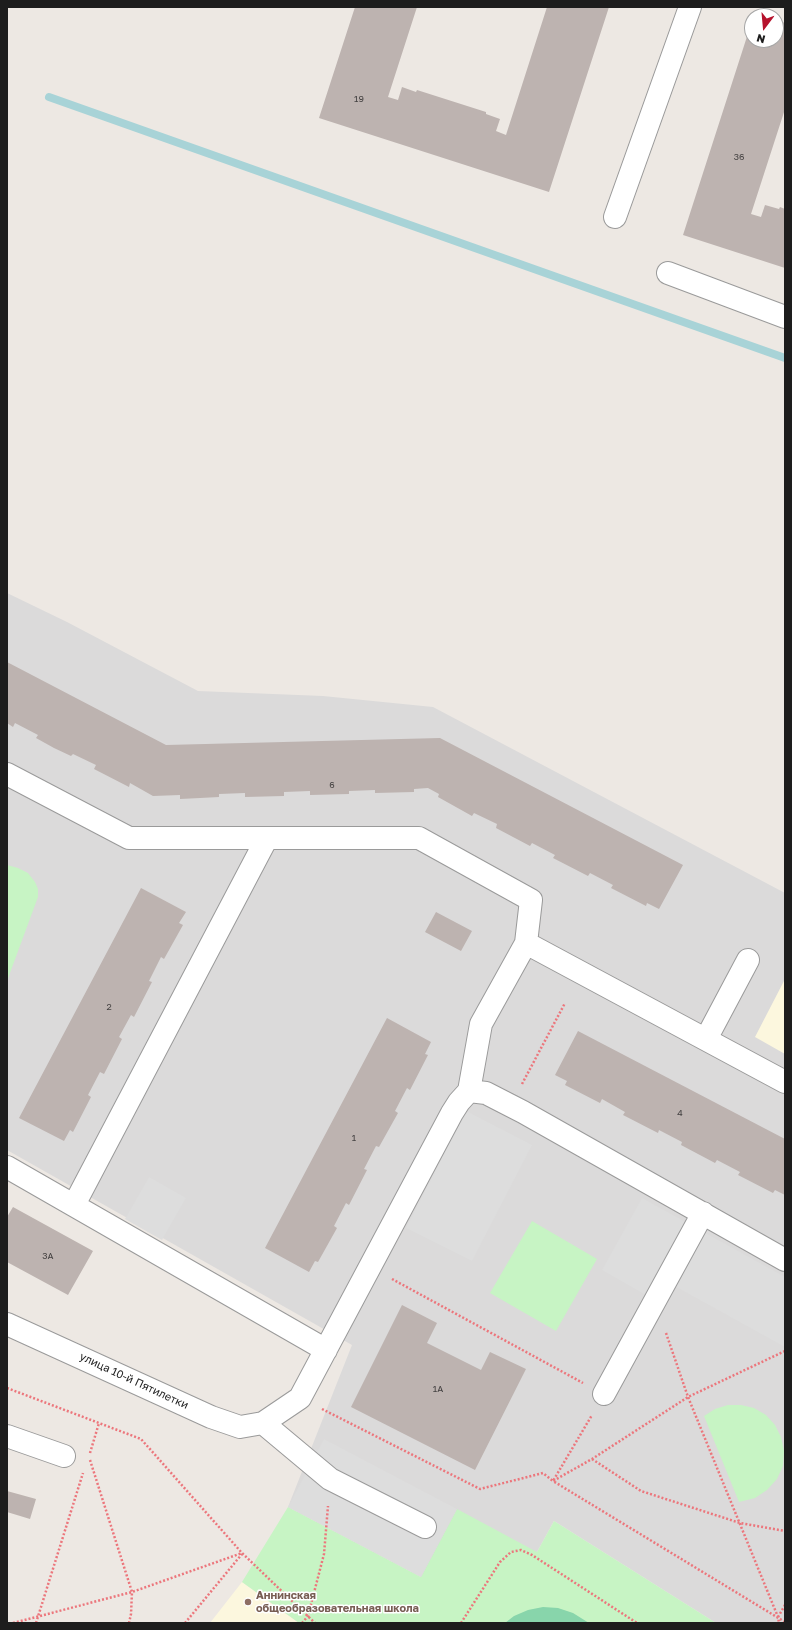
<!DOCTYPE html>
<html>
<head>
<meta charset="utf-8">
<style>
  body { margin:0 }
  #map { position:relative; width:792px; height:1630px; overflow:hidden; background:#ede8e3; font-family:"Golos Text",sans-serif }
  canvas { display:block }
  .frame { position:absolute; inset:0; border:8px solid #1d1d1d; pointer-events:none }
  .north { position:absolute; left:744px; top:8px; width:40px; height:40px; box-sizing:border-box; background:#fff; border:1px solid #a5a5a5; border-radius:50%; rotate:196deg; font-size:11px; font-weight:700; line-height:16px; text-align:center; color:#1d1d1d }
  .north::after { content:''; display:block; margin:auto; width:14px; height:18px; background:#b6132d; clip-path:polygon(50% 0,100% 100%,50% 72%,0 100%) }
</style>
</head>
<body>
<div id="map">
<canvas width="792" height="1630"></canvas>
<div class="frame"></div>
<div class="north">N</div>
</div>
<script>
const c = document.querySelector('canvas').getContext('2d');
c.lineJoin = 'round';
function fill(path, color) { c.fillStyle = color; c.fill(path, 'evenodd'); }
const shape = rows => new Path2D(rows.map(r => 'M' + r).join(''));
function strokePath(path, color, width, dash) { c.strokeStyle = color; c.lineWidth = width; c.lineCap = dash ? 'butt' : 'round'; c.setLineDash(dash || []); c.stroke(path); }
function label(font, color, halo, rows, align = 'center') {
  c.font = font + ' "Golos Text",sans-serif'; c.lineWidth = 3; c.setLineDash([]); c.textBaseline = 'middle'; c.strokeStyle = halo; c.fillStyle = color; for (const [text, x, y, turn = 0] of rows) {
    c.save(); c.translate(x, y); c.rotate((+turn || 0) * Math.PI / 180); c.textAlign = isNaN(turn) ? turn : align; if (halo) c.strokeText(text, 0, 0); c.fillText(text, 0, 0); c.restore();
  }
}
const residential = shape([
  [7,593,67,622,198,691,323,696,433,707,785,893,785,1623,716,1623,554,1521,537,1552,421,1577,288,1507,352,1345,7,1150]
]);
const education = shape([
  [785,979,785,1054,755,1037],
  [242,1582,299,1623,210,1623]
]);
const park = shape([
  [7,865,18,868,28,873,35,882,38,889,38,897,7,981],
  [532,1221,597,1259,556,1331,490,1293],
  [728,1405,741,1405,754,1408,766,1415,775,1425,781,1437,784,1451,783,1466,777,1479,767,1490,755,1498,739,1502,704,1416,715,1409],
  [288,1507,421,1577,457,1509,537,1552,554,1521,716,1623,299,1623,242,1582]
]);
const pitch = shape([
  [543,1607,558,1608,573,1613,589,1623,543,1622,505,1623,514,1616,528,1610]
]);
const parking = shape([
  [466,1111,532,1145,472,1261,406,1228],
  [149,1177,186,1198,162,1240,125,1219],
  [642,1198,785,1277,785,1347,662,1279,651,1298,602,1270],
  [324,1439,457,1509,421,1577,288,1507]
]);
const stream = shape([
  [49,97,785,358]
]);
const building = shape([
  [355,7,417,7,388,97,398,100,402,87,416,92,417,90,486,112,486,114,500,119,496,131,506,135,547,7,609,7,549,192,319,118],
  [776,20,785,23,785,109,751,214,761,217,765,205,779,209,780,207,785,209,785,268,683,235,752,21,752,40,776,40],
  [7,662,166,745,440,738,683,865,659,909,647,903,646,906,611,888,613,885,590,873,588,876,553,858,555,855,532,843,530,846,496,828,497,824,474,813,472,816,438,797,439,794,428,788,414,789,414,792,375,793,375,790,349,791,349,794,310,795,310,791,284,792,284,796,245,797,245,793,219,794,219,797,200,798,180,799,180,795,153,796,130,783,129,787,94,769,96,765,73,754,71,756,54,748,36,738,38,735,15,723,13,727,7,723],
  [141,888,186,912,179,923,183,925,164,959,161,957,149,981,152,982,134,1017,131,1015,119,1037,122,1039,104,1074,100,1072,88,1095,91,1097,73,1132,70,1130,64,1141,19,1118],
  [436,912,472,931,461,951,425,932],
  [387,1018,431,1042,425,1054,428,1055,410,1090,407,1088,395,1111,398,1113,379,1147,376,1146,364,1169,367,1170,349,1205,346,1203,334,1226,337,1228,318,1262,315,1261,309,1272,265,1248],
  [578,1031,785,1139,785,1195,775,1190,773,1193,738,1175,740,1172,717,1160,715,1163,681,1145,682,1142,659,1130,658,1133,623,1115,625,1112,602,1099,600,1103,565,1085,567,1081,555,1075],
  [13,1207,93,1251,68,1295,7,1262,7,1217],
  [402,1305,437,1323,427,1343,481,1370,490,1352,526,1369,475,1470,351,1407],
  [7,1491,36,1499,30,1519,7,1512]
]);
const path = shape([
  [522,1084,565,1003],
  [392,1279,583,1383],
  [666,1333,688,1397,778,1617,779,1623],
  [785,1351,688,1397,592,1459,553,1481,785,1622],
  [7,1388,141,1439,242,1553,315,1623],
  [322,1409,480,1489,543,1473,553,1481,592,1415],
  [90,1453,99,1423],
  [592,1459,641,1491,740,1523,785,1531],
  [90,1460,132,1592,131,1614,129,1623],
  [778,1617,785,1605],
  [13,1623,132,1592,242,1553],
  [36,1623,83,1473],
  [185,1623,242,1554],
  [302,1623,308,1616,324,1554,328,1506],
  [461,1623,500,1562,511,1552,521,1550,532,1555,637,1623]
]);
const minor = shape([
  [615,217,690,7],
  [668,273,785,317],
  [7,774,129,838,419,838,531,900,526,943],
  [706,1039,748,960],
  [469,1091,486,1093,523,1112,785,1260],
  [7,1167,326,1350],
  [74,1205,267,838],
  [7,1324,211,1417,240,1427,263,1423,300,1398,452,1113,459,1102,469,1091,481,1024,526,943,785,1082],
  [604,1394,703,1213],
  [263,1423,330,1479,425,1527],
  [7,1436,64,1456]
]);
const markers = [
  [248,1602,4,"#8d6e63"]
];
const numberNames = [
  ["19",359,99],
  ["36",739,157],
  ["6",332,785],
  ["2",109,1007],
  ["4",680,1113],
  ["1",354,1138],
  ["3А",48,1256],
  ["1А",438,1389]
];
const streetNames = [
  ["улица 10-й Пятилетки",134,1381,25]
];
const educationNames = [
  ["Аннинская",256,1596],
  ["общеобразовательная школа",256,1609]
];
fill(residential, '#dbdada');
fill(education, '#fcf7de');
fill(park, '#c7f4c4');
fill(pitch, '#88d5ab');
fill(parking, '#ddd');
strokePath(stream, '#a8d3d7', 8);
fill(building, '#bdb3b0');
strokePath(minor, '#9a9a9a', 24);
strokePath(path, '#ec767c', 2.5, [2, 2]);
strokePath(minor, '#fff', 22);
for (const [x, y, r, color] of markers) { const dot = new Path2D(); dot.arc(x, y, r, 0, 2 * Math.PI); c.fillStyle = color; c.fill(dot); strokePath(dot, '#fff', 1.5); }
label('9px', '#454242', null, numberNames);
label('11px', '#1d1d1d', '#fff', streetNames);
label('bold 11px', '#785e54', '#fff', educationNames, 'left');
</script>
</body>
</html>
